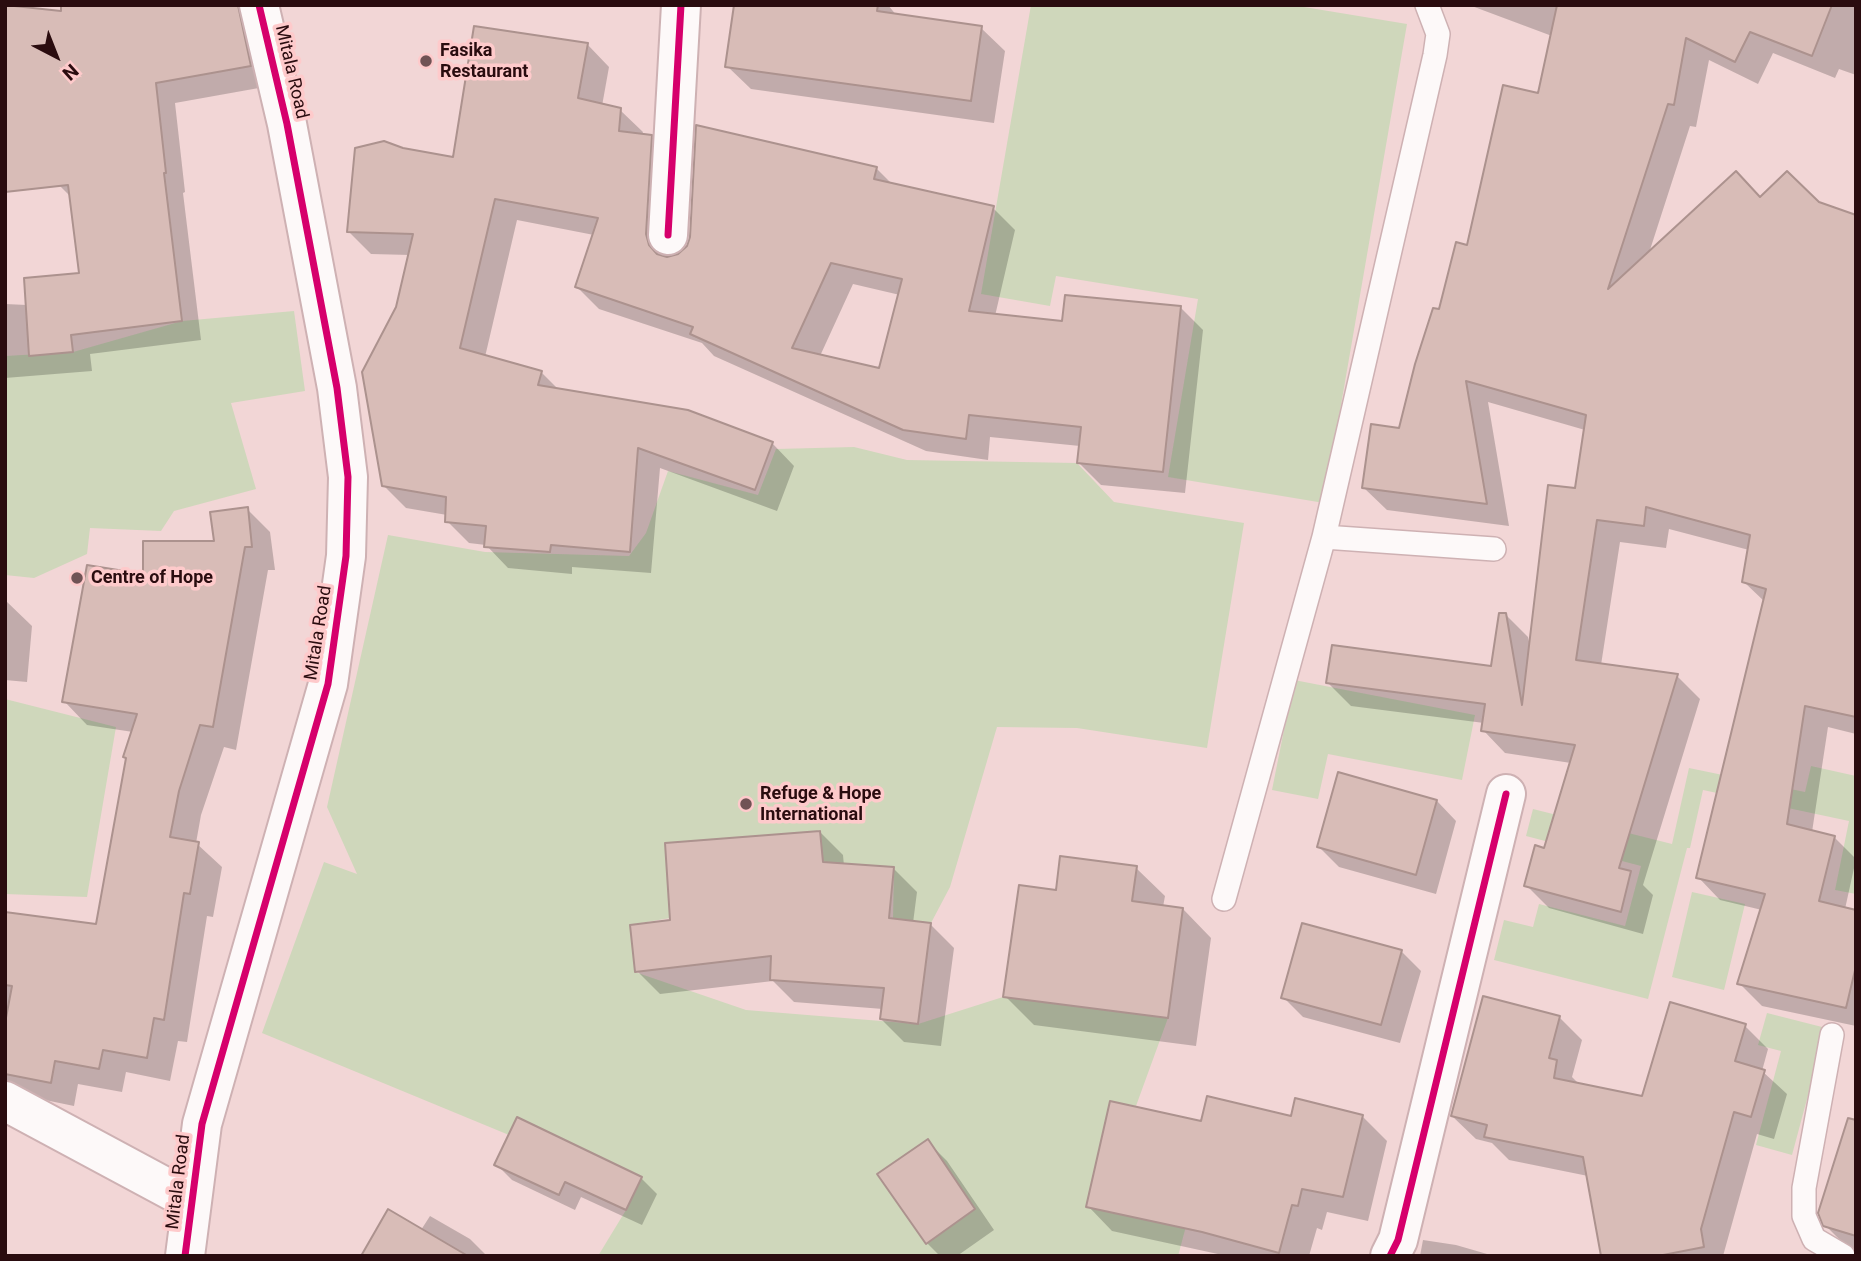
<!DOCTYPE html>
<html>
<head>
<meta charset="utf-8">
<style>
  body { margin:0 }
  #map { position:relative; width:1861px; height:1261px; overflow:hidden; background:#f2d6d6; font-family:Roboto,sans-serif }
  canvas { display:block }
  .frame { position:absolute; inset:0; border:7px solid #2a0c0f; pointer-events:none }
  .north { position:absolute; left:21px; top:21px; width:70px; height:70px; -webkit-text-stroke:5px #fecacb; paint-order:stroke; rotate:138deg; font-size:19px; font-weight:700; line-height:28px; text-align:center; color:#2a0c0f }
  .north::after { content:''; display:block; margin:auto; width:24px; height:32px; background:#2a0c0f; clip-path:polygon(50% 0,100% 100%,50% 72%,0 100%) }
</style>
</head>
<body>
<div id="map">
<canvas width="1861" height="1261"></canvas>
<div class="frame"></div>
<div class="north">N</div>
</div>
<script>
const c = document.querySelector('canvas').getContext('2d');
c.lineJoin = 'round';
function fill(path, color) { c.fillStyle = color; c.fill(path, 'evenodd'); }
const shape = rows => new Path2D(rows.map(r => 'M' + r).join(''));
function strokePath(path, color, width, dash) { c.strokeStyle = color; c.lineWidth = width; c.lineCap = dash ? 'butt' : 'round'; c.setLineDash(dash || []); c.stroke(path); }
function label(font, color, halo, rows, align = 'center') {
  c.font = font + ' Roboto,sans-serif'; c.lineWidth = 7; c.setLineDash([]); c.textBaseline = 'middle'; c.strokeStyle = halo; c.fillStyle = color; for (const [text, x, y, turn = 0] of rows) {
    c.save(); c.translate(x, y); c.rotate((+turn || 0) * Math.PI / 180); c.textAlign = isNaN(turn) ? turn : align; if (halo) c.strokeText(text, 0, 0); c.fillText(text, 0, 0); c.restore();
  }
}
const green = shape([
  [1031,5,1292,5,1407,24,1324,503,1168,477,1198,299,1056,276,1050,306,981,294],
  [294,311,305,391,231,403,256,489,174,511,161,531,90,528,87,554,34,578,5,575,5,356,73,352,182,321],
  [854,447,907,460,1077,463,1114,502,1244,523,1207,748,1077,728,997,727,950,887,931,923,893,918,894,867,823,866,820,831,665,843,670,918,630,925,635,972,746,1010,918,1024,1003,997,1168,1018,1136,1106,1110,1101,1086,1206,1195,1193,1178,1256,598,1256,626,1210,642,1177,517,1117,509,1135,262,1033,324,862,357,874,327,807,388,535,485,552,629,556,646,533,668,471,758,495,776,449],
  [1294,680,1475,715,1462,780,1328,754,1318,799,1272,790],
  [5,699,116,727,87,897,5,894],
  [1811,766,1856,776,1856,894,1835,890,1849,821,1703,790,1690,848,1687,848,1648,999,1494,960,1504,920,1533,927,1539,904,1625,926,1641,866,1526,836,1533,809,1672,844,1689,768,1805,792],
  [1692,892,1745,904,1724,990,1672,977],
  [1767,1013,1826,1028,1792,1155,1756,1145,1781,1051,1758,1045]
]);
const shadow = shape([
  [63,5,263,5,270,86,175,103,185,192,183,193,201,340,90,354,92,371,5,378,5,304,27,305,81,275,72,198,59,185],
  [736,5,888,5,897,16,981,28,1005,51,994,123,751,89,727,66],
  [1469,5,1856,5,1856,75,1839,69,1835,78,1773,53,1758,84,1709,60,1696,127,1690,126,1649,253,1761,199,1818,204,1856,216,1856,734,1828,727,1812,832,1834,837,1856,859,1845,909,1856,912,1856,1026,1762,1006,1739,983,1762,910,1720,900,1698,877,1765,602,1744,582,1749,550,1669,529,1666,548,1620,542,1601,665,1677,676,1700,699,1643,885,1653,895,1643,934,1549,908,1526,885,1545,850,1571,763,1505,753,1483,730,1484,723,1351,706,1328,683,1492,668,1505,614,1528,637,1530,646,1577,490,1585,430,1488,402,1509,526,1387,510,1364,488,1401,429,1440,312,1539,95,1552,36],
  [587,44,609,67,602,106,620,110,643,132,642,135,651,136,673,158,667,259,876,168,893,185,993,208,1015,230,995,316,1064,323,1181,308,1203,330,1185,493,1101,485,1079,463,1080,446,990,437,988,460,926,451,714,356,702,343,599,309,577,287,594,235,517,220,485,357,541,372,559,390,772,443,794,466,777,511,660,468,651,573,572,567,572,574,508,568,486,545,469,543,447,521,447,515,406,508,383,485,397,307,410,255,371,254,349,232,403,150,454,159],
  [853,284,900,295,880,370,820,356],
  [247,509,270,532,275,570,268,570,236,750,224,747,201,815,196,843,222,867,213,917,207,916,187,1042,178,1041,170,1081,126,1072,122,1092,78,1084,74,1106,21,1095,5,1079,5,913,98,926,133,732,87,725,64,701,145,576,216,543],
  [5,600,32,626,27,682,5,680],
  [1437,801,1456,821,1436,894,1339,867,1319,847],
  [820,832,843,855,844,866,894,869,917,892,913,923,931,925,954,948,941,1046,904,1042,881,1019,883,1009,794,1002,773,981,660,994,637,971,672,922],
  [1136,868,1165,896,1163,907,1183,909,1211,938,1196,1046,1034,1025,1005,996,1057,892],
  [1401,951,1421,971,1400,1043,1303,1017,1283,997],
  [1559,1017,1582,1040,1572,1077,1580,1085,1644,1098,1745,1026,1768,1049,1762,1071,1787,1094,1774,1139,1757,1134,1723,1256,1613,1256,1588,1176,1509,1160,1492,1143,1476,1139,1452,1116],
  [1362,1116,1387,1141,1368,1221,1327,1212,1322,1230,1317,1228,1309,1256,1227,1256,1112,1231,1088,1206,1203,1123],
  [518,1119,641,1178,657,1194,642,1225,581,1197,575,1210,512,1180,496,1164],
  [927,1141,947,1161,994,1230,957,1256,940,1256,927,1243],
  [1856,1172,1856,1250,1848,1248,1825,1225],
  [430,1216,470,1239,487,1256,363,1256,421,1230],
  [1423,1240,1456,1245,1494,1256,1420,1256]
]);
const building = shape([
  [5,5,61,11,61,5,238,5,251,66,156,83,166,173,164,173,182,321,71,335,73,352,29,356,24,278,79,273,68,185,5,192,5,5],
  [734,5,878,5,877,11,982,26,971,101,725,67,734,5],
  [1557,5,1832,5,1812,56,1750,32,1735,62,1686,38,1674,105,1668,104,1608,289,1736,171,1760,197,1787,171,1819,202,1856,215,1856,717,1805,706,1787,824,1835,836,1819,901,1856,910,1856,966,1846,1008,1737,984,1765,894,1696,878,1766,589,1742,582,1750,535,1646,507,1644,526,1597,520,1576,660,1678,674,1619,868,1631,871,1621,912,1524,886,1535,845,1544,848,1575,745,1481,731,1485,704,1326,683,1332,645,1491,666,1499,613,1506,613,1522,705,1548,485,1575,488,1586,415,1466,381,1487,504,1362,488,1371,424,1399,428,1415,364,1433,308,1439,309,1456,242,1467,245,1503,85,1538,93,1557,5],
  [474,26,588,43,578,98,621,108,619,131,652,135,646,234,649,245,657,254,667,257,678,254,687,246,690,237,696,125,877,167,874,179,994,206,969,311,1062,321,1065,295,1181,306,1163,472,1077,463,1081,427,969,415,966,439,903,430,690,334,693,327,575,287,598,218,495,199,460,348,542,371,538,385,688,410,773,442,755,490,638,448,630,552,551,545,550,552,484,547,486,526,445,522,446,497,382,486,362,372,396,307,413,234,347,232,355,148,384,141,403,148,453,157,474,26],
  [831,263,902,279,879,368,792,348,831,263],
  [248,507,252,547,245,547,213,727,200,725,179,791,170,837,199,842,190,894,184,893,164,1020,154,1018,147,1058,103,1050,99,1069,55,1061,51,1083,5,1074,5,1023,12,986,5,985,5,912,96,924,126,758,123,757,137,714,62,702,87,565,143,574,143,541,214,541,210,512,248,507],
  [1338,772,1437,800,1416,875,1317,847,1338,772],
  [820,831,823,862,894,867,889,918,931,923,918,1024,880,1019,884,988,770,980,771,956,635,972,630,925,670,920,665,843,820,831],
  [1060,856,1137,866,1132,901,1183,908,1168,1018,1003,997,1019,885,1056,890,1060,856],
  [1302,923,1402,950,1381,1025,1281,998,1302,923],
  [1483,996,1560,1016,1549,1058,1557,1060,1554,1078,1642,1096,1670,1002,1746,1024,1735,1061,1765,1070,1751,1117,1734,1112,1701,1229,1704,1247,1658,1256,1601,1256,1583,1157,1484,1137,1487,1125,1451,1116,1483,996],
  [1207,1096,1291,1116,1295,1098,1363,1115,1343,1197,1302,1189,1298,1206,1292,1205,1279,1253,1202,1232,1086,1207,1110,1101,1201,1121,1207,1096],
  [517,1117,642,1177,626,1210,565,1182,559,1195,494,1165,517,1117],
  [1848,1118,1856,1120,1856,1236,1823,1226,1818,1213,1848,1118],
  [928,1139,975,1209,926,1244,877,1174,928,1139],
  [388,1209,468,1256,361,1256,388,1209]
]);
const lane = shape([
  [1427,5,1438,34,1435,55,1324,537,1494,549],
  [1224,899,1324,537],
  [1832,1035,1804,1188,1804,1216,1814,1239,1843,1256]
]);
const street = shape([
  [668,235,681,5],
  [5,1101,191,1201],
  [185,1256,202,1124,328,684,346,556,348,477,337,388,287,124,259,5],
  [1390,1256,1398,1240,1506,794]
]);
const cycleway = shape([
  [668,235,681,5],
  [185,1256,202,1124,328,684,346,556,348,477,337,388,287,124,259,5],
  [1390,1256,1398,1240,1506,794]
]);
const markers = [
  [426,61,7,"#705355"],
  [77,578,7,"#705355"],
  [746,804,7,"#705355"]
];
const poiNames = [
  ["Fasika",440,51],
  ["Restaurant",440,72],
  ["Centre of Hope",91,578],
  ["Refuge & Hope",760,794],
  ["International",760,815]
];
const streetNames = [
  ["Mitala Road",291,72,77],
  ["Mitala Road",319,633,-81],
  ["Mitala Road",179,1182,-83]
];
fill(green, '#cfd7bb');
fill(shadow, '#0003');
fill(building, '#d8bcb7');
strokePath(building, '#ac928e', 2);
strokePath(lane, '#ceb1b3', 26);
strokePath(street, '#ceb1b3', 42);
strokePath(lane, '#fdf9f9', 23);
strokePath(street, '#fdf9f9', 38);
strokePath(cycleway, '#d6006c', 7);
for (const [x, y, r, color] of markers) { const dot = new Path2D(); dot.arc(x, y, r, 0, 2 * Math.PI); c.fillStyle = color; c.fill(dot); strokePath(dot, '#fecacb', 2.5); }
label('bold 18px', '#2a0c0f', '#fecacb', poiNames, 'left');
label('18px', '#2a0c0f', '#fecacb', streetNames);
</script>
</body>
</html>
